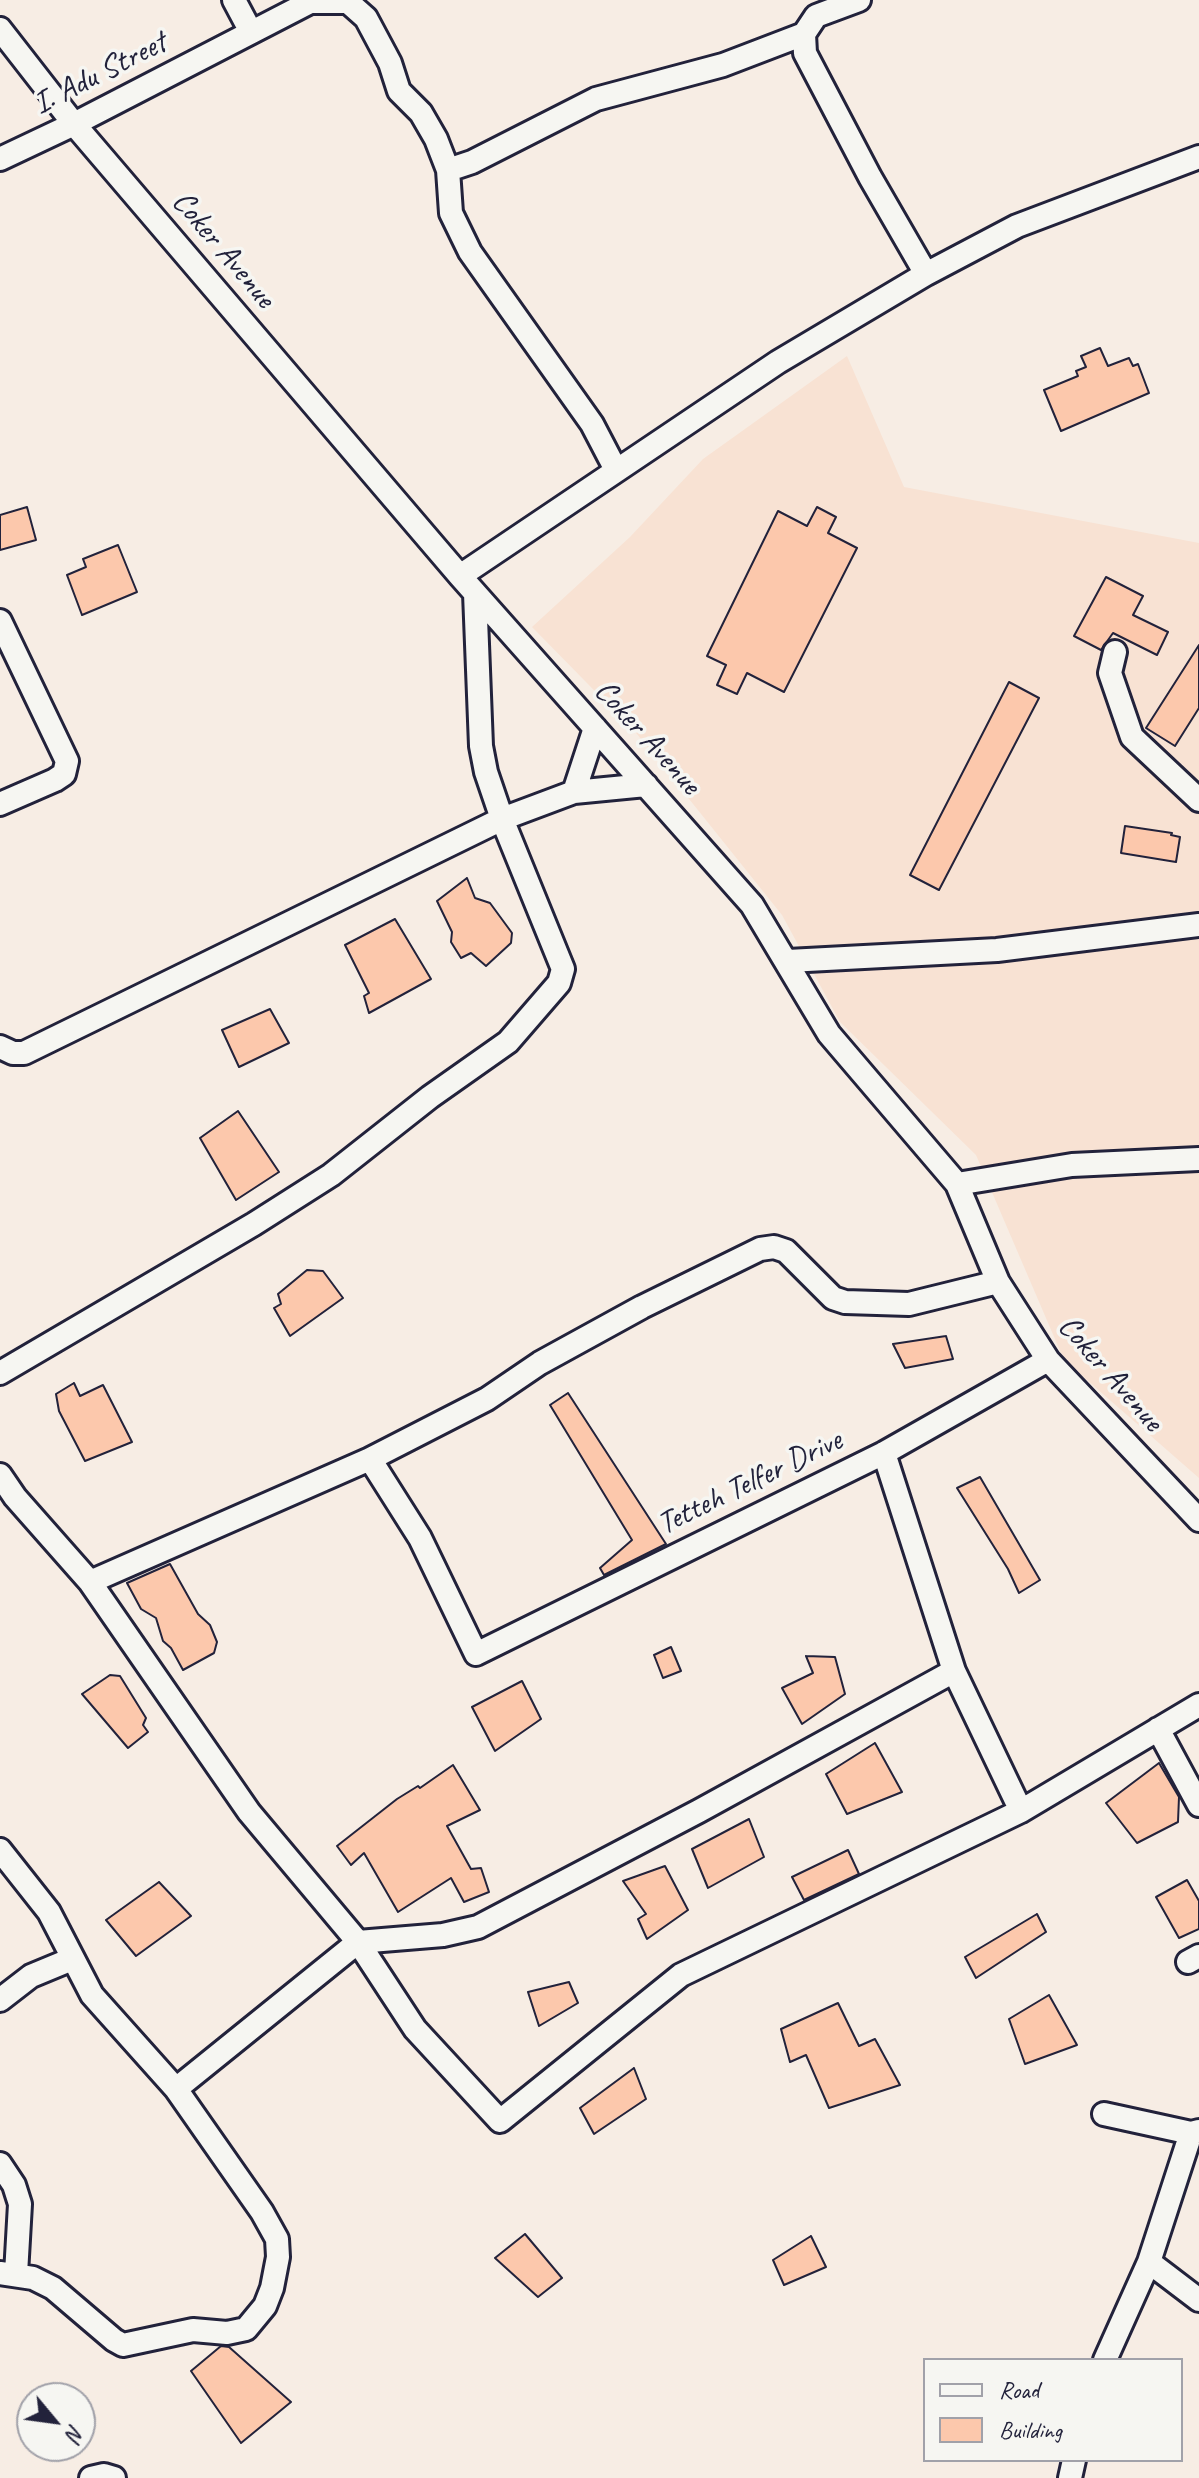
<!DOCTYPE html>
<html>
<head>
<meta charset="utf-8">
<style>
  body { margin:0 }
  #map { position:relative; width:1199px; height:2478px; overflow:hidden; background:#f7ede4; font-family:Caveat,sans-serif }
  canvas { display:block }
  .legend { position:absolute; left:923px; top:2358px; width:260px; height:104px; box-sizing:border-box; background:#f6f6f2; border:2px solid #a1a1a9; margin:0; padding:10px 14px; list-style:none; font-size:24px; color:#22223b }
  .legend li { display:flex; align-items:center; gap:16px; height:40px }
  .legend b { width:40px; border:2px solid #a1a1a9 }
  .north { position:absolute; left:16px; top:2382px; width:80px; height:80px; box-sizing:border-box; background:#f6f6f2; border:2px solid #a1a1a9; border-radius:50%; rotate:119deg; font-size:22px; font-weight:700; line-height:32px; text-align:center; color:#22223b }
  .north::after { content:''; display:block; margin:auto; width:28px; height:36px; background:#22223b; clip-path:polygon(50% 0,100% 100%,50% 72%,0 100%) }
</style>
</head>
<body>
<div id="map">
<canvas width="1199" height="2478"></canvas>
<ul class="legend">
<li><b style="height:10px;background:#f6f6f2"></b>Road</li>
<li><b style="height:22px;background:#fcc8ac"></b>Building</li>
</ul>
<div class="north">N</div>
</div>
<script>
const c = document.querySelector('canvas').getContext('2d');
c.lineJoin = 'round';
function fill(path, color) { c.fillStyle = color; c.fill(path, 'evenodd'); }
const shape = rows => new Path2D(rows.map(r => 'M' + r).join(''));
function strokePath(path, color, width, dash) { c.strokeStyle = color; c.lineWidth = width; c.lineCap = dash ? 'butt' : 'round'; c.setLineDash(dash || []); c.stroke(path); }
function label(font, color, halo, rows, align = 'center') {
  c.font = font + ' Caveat,sans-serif'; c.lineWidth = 7; c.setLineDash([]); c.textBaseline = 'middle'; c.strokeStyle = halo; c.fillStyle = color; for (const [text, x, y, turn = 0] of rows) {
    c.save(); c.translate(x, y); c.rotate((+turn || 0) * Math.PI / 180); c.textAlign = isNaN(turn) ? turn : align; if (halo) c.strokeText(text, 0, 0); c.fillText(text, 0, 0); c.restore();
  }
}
const built = shape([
  [847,356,904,487,1199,543,1199,1478,1064,1360,976,1155,840,1022,782,915,637,734,532,627,630,537,703,459]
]);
const building = shape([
  [1100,348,1108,366,1129,358,1133,366,1138,364,1149,393,1061,431,1044,390,1078,376,1076,371,1086,367,1081,356,1100,348],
  [27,507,36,540,0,550,0,515,27,507],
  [817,507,836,517,828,533,857,548,784,692,747,673,737,694,717,685,726,665,707,656,778,511,807,526,817,507],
  [118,545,137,592,82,615,67,575,86,567,83,559,118,545],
  [1106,577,1143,596,1133,615,1168,632,1157,655,1113,633,1101,650,1074,636,1106,577],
  [1199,645,1199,708,1175,746,1146,728,1199,645],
  [1009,682,1039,698,939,890,910,875,1009,682],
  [1125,826,1172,833,1171,835,1180,837,1176,862,1121,853,1125,826],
  [467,878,475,898,490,903,512,933,511,943,486,966,471,953,461,958,451,942,452,932,437,901,467,878],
  [395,919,431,979,369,1013,364,996,369,993,345,945,395,919],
  [270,1009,289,1043,239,1067,222,1030,270,1009],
  [238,1111,279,1172,236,1200,200,1138,238,1111],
  [307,1270,323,1271,343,1298,290,1336,274,1308,281,1304,278,1294,307,1270],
  [946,1336,953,1359,905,1368,893,1344,946,1336],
  [74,1383,80,1396,103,1385,132,1442,85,1461,59,1411,56,1394,74,1383],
  [568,1393,666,1544,604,1575,600,1568,632,1540,550,1405,568,1393],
  [980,1477,1040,1580,1019,1593,1008,1569,957,1488,980,1477],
  [170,1564,198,1614,210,1625,217,1642,214,1653,183,1670,171,1648,163,1641,156,1618,141,1609,127,1583,170,1564],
  [671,1647,681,1671,663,1678,654,1655,671,1647],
  [806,1656,835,1657,845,1694,802,1724,782,1688,813,1673,806,1656],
  [110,1675,120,1676,146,1718,143,1725,148,1732,128,1748,82,1694,110,1675],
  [522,1681,541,1719,495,1751,472,1707,522,1681],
  [875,1743,902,1792,847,1814,826,1774,875,1743],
  [1159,1763,1179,1797,1178,1822,1137,1843,1106,1803,1159,1763],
  [453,1765,480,1810,447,1826,471,1869,481,1868,489,1892,464,1902,451,1878,398,1912,364,1853,351,1865,337,1846,397,1799,418,1786,420,1788,453,1765],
  [749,1819,764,1857,708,1888,692,1849,749,1819],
  [848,1850,859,1874,804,1900,792,1877,848,1850],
  [665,1866,688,1910,647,1939,638,1919,646,1914,623,1881,665,1866],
  [1187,1880,1199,1901,1199,1929,1179,1938,1156,1897,1187,1880],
  [159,1882,191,1916,136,1956,106,1920,159,1882],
  [1037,1914,1046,1932,976,1978,965,1957,1037,1914],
  [569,1982,578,2003,539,2026,528,1992,569,1982],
  [1049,1995,1077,2045,1025,2064,1009,2019,1049,1995],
  [838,2003,859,2046,875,2039,900,2085,829,2108,806,2055,790,2062,781,2029,838,2003],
  [634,2068,646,2099,594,2134,580,2108,634,2068],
  [525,2234,562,2278,538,2297,495,2258,525,2234],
  [811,2236,826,2267,784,2285,773,2260,811,2236],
  [221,2346,229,2347,291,2402,241,2443,191,2371,221,2346]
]);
const minor = shape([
  [234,0,251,32],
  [859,0,816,16,804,34,805,53,870,177,926,274],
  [310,2,348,2,366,18,390,63,399,91,421,113,436,139,448,170,451,213,470,252,592,424,616,470],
  [0,29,74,124,460,576,752,905,829,1034,957,1184,998,1282,1048,1360,1199,1520],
  [0,159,74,124,314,0],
  [448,170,472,162,596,99,723,65,804,34],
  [460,576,778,362,926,274,1017,226,1199,157],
  [0,621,67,761,64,774,55,780,0,804],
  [1115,652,1110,673,1132,737,1199,800],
  [574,792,595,728],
  [788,961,997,950,1199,925],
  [0,1047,13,1053,24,1053,502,819,574,792,646,785],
  [957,1184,1072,1165,1199,1159],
  [0,1373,254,1224,331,1175,430,1097,508,1042,559,983,563,969,502,819,486,772,481,746,475,593],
  [370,1459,487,1399,540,1363,642,1307,760,1249,774,1247,786,1251,833,1298,845,1302,909,1304,998,1282],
  [0,1475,15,1497,90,1582,249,1812,358,1942,415,2029,500,2121,681,1975,1021,1811,1199,1705],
  [90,1582,370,1459,420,1538,476,1654,884,1453,1048,1360],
  [954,1671,1021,1811],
  [1158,1729,1199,1805],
  [0,1850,49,1912,92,1995,176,2089,262,2212,277,2239,278,2257,272,2288,265,2306,246,2329,227,2333,193,2330,123,2345,114,2340,53,2288,33,2278,0,2273],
  [1188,1962,1199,1956],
  [0,2000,31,1976,72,1959],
  [176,2089,358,1942,443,1935,478,1927,699,1811,954,1671,884,1453],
  [1104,2114,1191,2133,1199,2131],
  [1191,2133,1149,2262,1199,2300],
  [0,2164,14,2185,20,2204,16,2274],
  [1105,2360,1149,2262],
  [91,2478,104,2475,114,2478],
  [1070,2478,1074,2460]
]);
const streetNames = [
  ["I. Adu Street",100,74,-27],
  ["Coker Avenue",223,250,50],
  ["Coker Avenue",647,738,48],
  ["Coker Avenue",1110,1374,49],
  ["Tetteh Telfer Drive",750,1483,-26]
];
fill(built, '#f8e2d3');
fill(building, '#fcc8ac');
strokePath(building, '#22223b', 2);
strokePath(minor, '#22223b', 28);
strokePath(minor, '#f6f6f2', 22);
label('32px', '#22223b', '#f6f6f2', streetNames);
</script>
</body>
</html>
